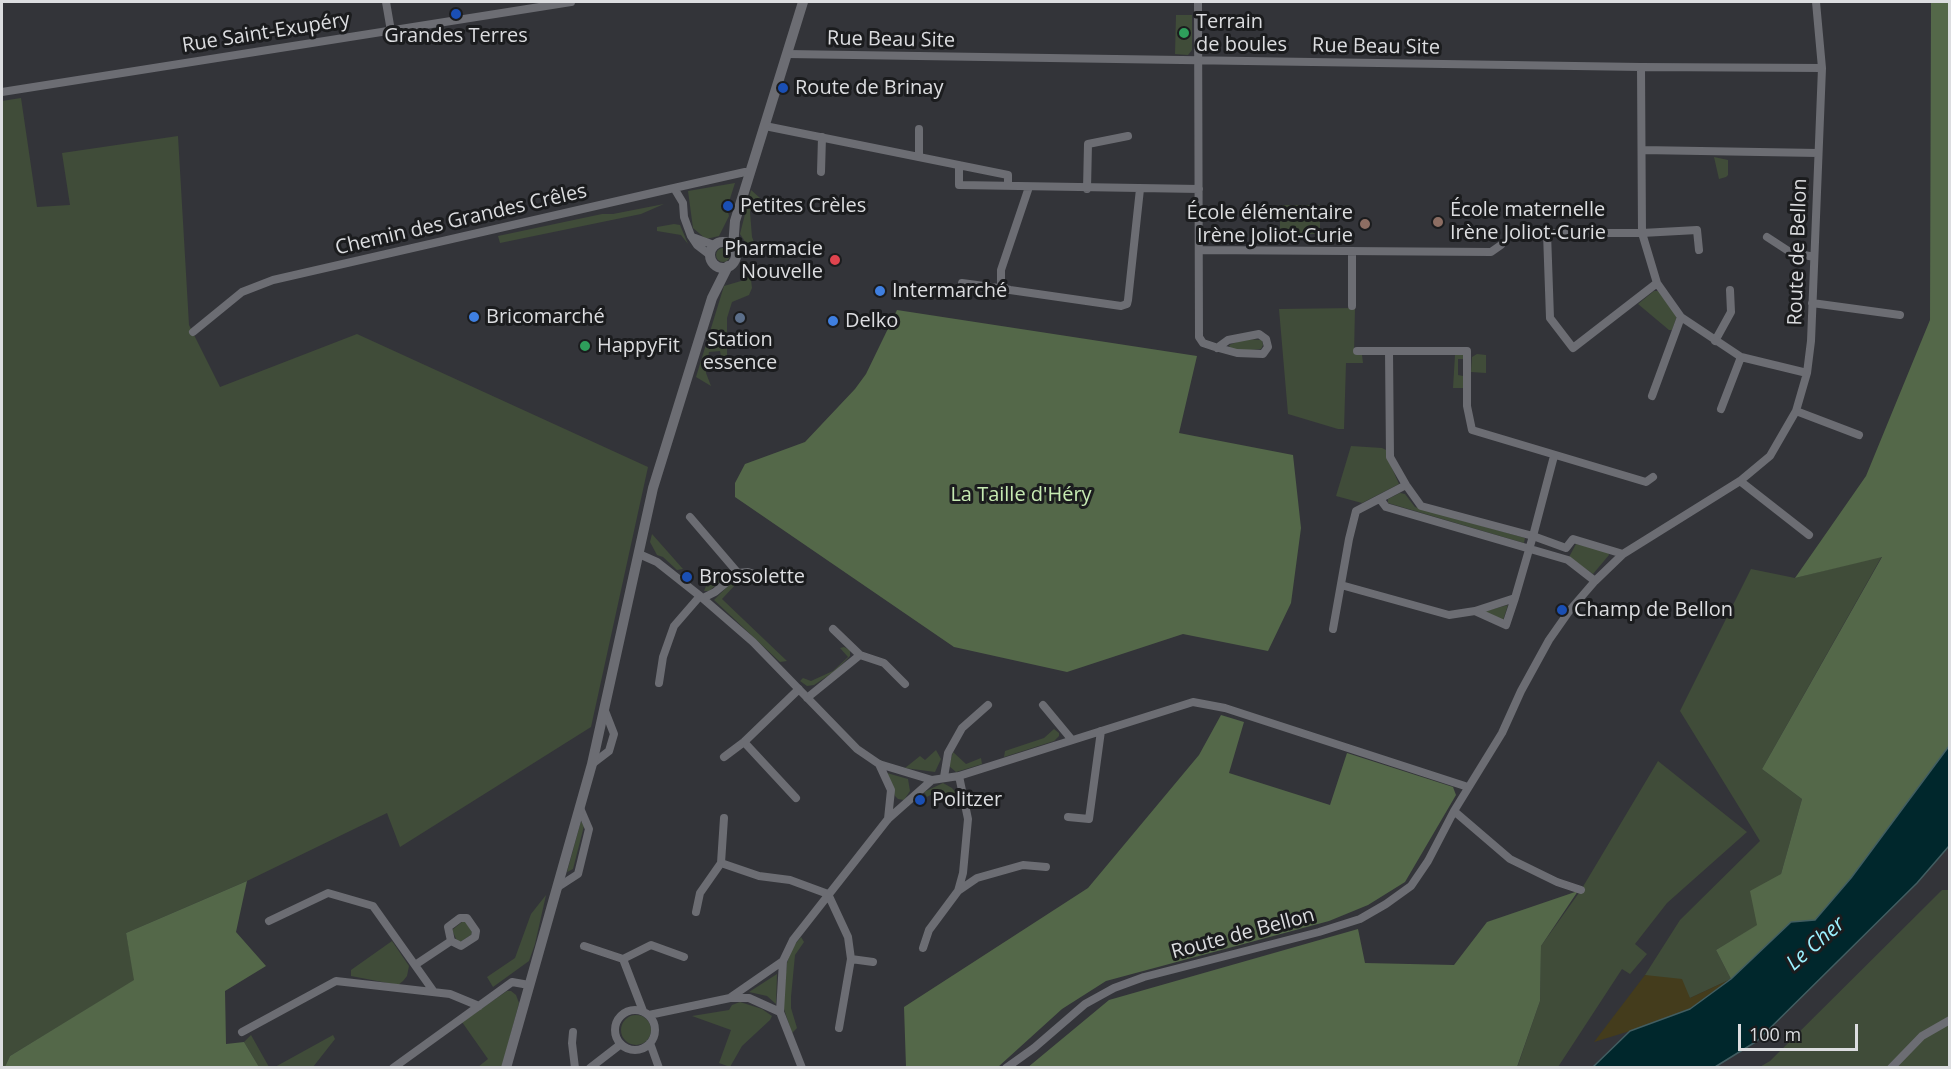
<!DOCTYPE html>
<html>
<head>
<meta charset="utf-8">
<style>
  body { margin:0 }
  #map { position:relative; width:1951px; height:1069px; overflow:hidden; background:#333439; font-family:"Open Sans",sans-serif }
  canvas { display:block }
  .frame { position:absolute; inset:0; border:3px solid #dcdde0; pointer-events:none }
  .scale { position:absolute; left:1738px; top:1024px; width:120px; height:27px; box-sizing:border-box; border:3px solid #dcdde0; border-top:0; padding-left:8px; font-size:18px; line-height:21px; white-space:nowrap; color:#dcdde0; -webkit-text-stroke:4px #1b1c1e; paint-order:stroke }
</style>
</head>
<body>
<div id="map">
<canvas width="1951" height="1069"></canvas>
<div class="frame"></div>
<div class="scale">100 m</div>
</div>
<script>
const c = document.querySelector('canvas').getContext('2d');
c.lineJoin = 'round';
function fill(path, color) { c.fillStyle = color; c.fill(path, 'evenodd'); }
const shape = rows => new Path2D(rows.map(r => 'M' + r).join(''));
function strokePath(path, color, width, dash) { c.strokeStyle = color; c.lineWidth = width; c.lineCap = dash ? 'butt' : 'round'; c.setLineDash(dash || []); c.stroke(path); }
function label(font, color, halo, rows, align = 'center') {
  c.font = font + ' "Open Sans",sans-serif'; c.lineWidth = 6; c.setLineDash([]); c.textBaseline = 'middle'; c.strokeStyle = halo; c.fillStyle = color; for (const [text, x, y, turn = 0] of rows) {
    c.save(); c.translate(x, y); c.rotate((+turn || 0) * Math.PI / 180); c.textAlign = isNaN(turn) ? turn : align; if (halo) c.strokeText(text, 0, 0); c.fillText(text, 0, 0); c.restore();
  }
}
const green = shape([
  [1176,15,1192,15,1192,50,1188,55,1175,54],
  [21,98,37,207,70,205,62,153,178,136,189,325,220,387,357,334,648,467,591,727,400,847,387,813,247,881,126,933,135,980,10,1056,5,1068,2,1067,2,101],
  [1714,157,1728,160,1728,175,1726,177,1719,179],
  [735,183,727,208,729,216,719,236,706,239,693,228,688,191],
  [751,190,760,198,760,201,752,206,750,212,752,237,756,247,756,252,750,255,746,243,740,234],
  [664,204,641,214,500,243,498,236,602,214,613,214],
  [1280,205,1320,205,1320,234,1280,234],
  [674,224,680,225,688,244,681,235,657,231,657,227],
  '716 255a7 7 0 1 1 14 0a7 7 0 1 1-14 0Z',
  [746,274,751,280,752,288,749,295,732,302,727,318,727,356,721,356,720,351,709,352,706,373,711,386,696,377,724,286,741,281],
  [1654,291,1658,291,1677,316,1672,330,1669,330,1638,304],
  [1355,308,1354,354,1362,355,1363,363,1346,363,1344,429,1338,429,1288,414,1279,309],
  [1245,339,1262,340,1263,345,1261,349,1241,351,1230,348,1229,345],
  [1477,354,1486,355,1486,373,1471,372,1472,357],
  [1455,355,1463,355,1463,359,1458,359,1458,375,1463,376,1463,388,1453,388],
  [1351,446,1382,448,1386,450,1387,457,1399,484,1362,503,1336,496],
  [1400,493,1405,494,1415,507,1525,538,1524,543,1388,503,1388,499],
  [652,534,683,569,677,570,663,557,657,555,650,542],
  [1576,544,1608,551,1609,555,1593,574,1569,557],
  [1882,556,1762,769,1802,799,1781,874,1758,925,1716,950,1731,979,1690,998,1645,975,1680,920,1760,841,1680,711,1751,569,1795,578],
  [726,569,726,577,709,591,704,591,706,586,708,587],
  [733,581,737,583,722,599,787,661,780,662,714,600],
  [1508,605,1503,620,1482,612],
  [844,647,850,650,850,656,835,671,814,685,807,686,800,681,803,678,811,681,833,671,848,657,840,648],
  [1054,729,1059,733,1059,736,1054,741,1004,757,1005,751,1044,738],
  [936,750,941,759,935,772,905,768,920,756,925,760],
  [953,752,966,764,981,758,982,764,956,772,949,766],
  [1658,761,1747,832,1667,903,1635,944,1647,954,1630,974,1622,969,1558,1067,1517,1068,1540,1001,1541,946,1581,890],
  [887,773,908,779,910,791,904,800,898,799,895,796],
  [943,783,952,788,958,795,932,794,927,797,924,792],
  [581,821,584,826,573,869,567,872],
  [1942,890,1949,890,1949,1067,1758,1068,1770,1061],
  [546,895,535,944,529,961,493,987,487,977,515,958,531,914],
  [462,922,466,922,472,932,471,935,460,942,457,941,452,930],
  [801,937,804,942,795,955,791,997,791,1008,797,1028,792,1033,784,1009,784,990,787,963,792,948],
  [392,941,409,966,407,976,403,981,398,985,351,976,351,970],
  [777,974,776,1004,767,996,749,992],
  [507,991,511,991,516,995,519,1003,502,1067,478,1067,488,1059,462,1022],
  [740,1002,762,1009,772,1016,770,1020,742,1046,730,1067,719,1063,731,1030,692,1016,729,1010,732,1005],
  '621 1030a15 15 0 1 1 30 0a15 15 0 1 1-30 0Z',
  [251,1035,269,1067,259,1067,244,1042],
  [333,1035,335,1039,313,1067,275,1067]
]);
const forest = shape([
  [1931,2,1949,2,1949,746,1851,878,1815,920,1791,923,1731,979,1716,950,1757,925,1750,891,1781,874,1802,799,1762,769,1882,557,1795,578,1866,476,1930,320],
  [897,310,1197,356,1179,433,1293,455,1301,528,1291,603,1268,651,1183,634,1067,672,954,647,735,497,735,483,745,464,805,442,855,389,866,374],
  [1221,715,1244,722,1229,773,1330,805,1347,753,1453,787,1456,795,1405,882,1368,905,1329,921,1106,981,1062,1009,998,1067,906,1067,904,1007,1088,888,1199,755],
  [247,881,236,932,266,966,225,991,226,1044,244,1042,259,1067,5,1067,10,1056,134,980,126,933],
  [1578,891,1541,946,1540,1001,1517,1067,1027,1068,1109,1000,1358,929,1365,963,1454,965,1487,922]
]);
const sand = shape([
  [1645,975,1682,979,1690,998,1731,979,1690,1009,1630,1031,1594,1042]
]);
const water = shape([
  [1949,746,1949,846,1917,883,1757,1041,1715,1067,1593,1067,1630,1031,1690,1009,1731,979,1791,922,1815,920,1851,878,1949,746]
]);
const street = shape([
  [386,2,391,31],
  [1198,2,1199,337,1203,343,1215,347,1237,353,1263,354,1268,347,1266,339,1259,334,1228,340,1217,348],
  [787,54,1641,67,1822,68],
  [1641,67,1642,233,1657,283,1681,317,1741,357,1807,373],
  [2,92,571,2],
  [765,126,1008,175,1008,186],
  [919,129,919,157],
  [1642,150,1818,153],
  [959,165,959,185,1199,189],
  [821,172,822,137],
  [1029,187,1001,270,1001,283,1006,289,1010,290,1121,306,1127,304,1128,300,1140,189],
  [674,188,683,203,684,217,691,236,697,245,710,255],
  [1087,189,1088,144,1128,136],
  [1767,237,1790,252,1814,257],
  [695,238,714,245],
  [1199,250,1491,252,1501,245],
  [962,283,1006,289],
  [1657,283,1573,348,1550,318,1547,233,1642,233,1697,230,1699,250],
  [1812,303,1900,315],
  [1352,306,1352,251],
  [193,332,242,292,273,280,674,188,745,172,750,173],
  [1715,341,1731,312,1730,290],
  [1357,351,1467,351,1467,406,1472,430,1646,482,1653,477],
  [1389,351,1390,457,1406,485,1421,506,1533,536,1566,548,1573,539,1623,554],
  [1652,396,1681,317],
  [1721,409,1741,357],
  [1796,411,1859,435],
  [1740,481,1809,535],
  [1380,499,1386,507,1568,560,1595,581],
  [690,517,738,573,748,572,769,579],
  [639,554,657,562,700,596,753,642,857,749,879,764,932,780],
  [1341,585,1449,615,1475,611,1506,625,1515,598],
  [703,598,715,592,738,573],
  [1475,611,1515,598,1533,536,1554,456],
  [833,629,860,655,884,663,905,684],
  [1333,629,1349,539,1356,511,1406,485],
  [659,683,663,657,674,626,700,596],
  [807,698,860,655],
  [1043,705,1072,740],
  [744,742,796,798],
  [724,757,744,742,799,689],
  [592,764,609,751,614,734,605,711],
  [879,764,891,790,888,819],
  [944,777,948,753,962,728,988,705],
  [1454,811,1510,859,1557,882,1581,890],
  [1068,817,1089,819,1101,731],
  [721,863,759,876,790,880,828,894,848,937,851,959,839,1028],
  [558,887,578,874,589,829,580,808],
  [958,891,963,873,968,819,959,776],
  [696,912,700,893,721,863,724,818],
  [269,921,328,893,373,906,434,992],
  [584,946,623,959,643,1011],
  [923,948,929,930,958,891,977,878,1023,865,1046,867],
  [623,959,651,945,684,957],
  [851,959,873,962],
  [415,965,451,941,461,946,475,937,476,931,467,918,460,918,448,927,451,941],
  [731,997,783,961],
  '615 1030a20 20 0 1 1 40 0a20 20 0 1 1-40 0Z',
  [649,1015,730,998,749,998,780,1012],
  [242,1032,336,981,450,994,479,1006],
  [573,1032,572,1043,575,1068],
  [650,1043,659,1068],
  [393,1068,512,982,529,985],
  [590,1068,621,1044],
  [802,1068,780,1012,783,961,793,940,888,819,932,780,959,776,1193,702,1225,708,1468,787],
  [1006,1068,1034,1048,1085,1004,1114,988,1144,977,1319,932,1360,919,1386,904,1411,886,1428,861,1454,811,1502,733,1521,691,1549,640,1570,610,1595,581,1623,554,1740,481,1770,456,1796,411,1807,373,1811,341,1822,68,1816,2],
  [1891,1068,1922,1036,1950,1020]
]);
const secondary = shape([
  '710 255a13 13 0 1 1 26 0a13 13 0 1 1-26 0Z',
  [733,247,735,221,803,2],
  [506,1068,592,764,653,488,712,298,728,266]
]);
const markers = [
  [456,14,6,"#1a4fb4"],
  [1184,33,6,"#2e9e5b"],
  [783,88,6,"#1a4fb4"],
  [728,206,6,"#1a4fb4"],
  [1438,222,6,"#8d6e63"],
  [1365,224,6,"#8d6e63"],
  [835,260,6,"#e0444e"],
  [880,291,6,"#3f7fe0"],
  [474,317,6,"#3f7fe0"],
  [740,318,6,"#5c6f8a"],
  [833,321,6,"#3f7fe0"],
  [585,346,6,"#2e9e5b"],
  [687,577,6,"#1a4fb4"],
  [1562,610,6,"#1a4fb4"],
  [920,800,6,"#1a4fb4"]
];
const poiNames = [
  ["Terrain",1196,22],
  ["de boules",1196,45],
  ["Grandes Terres",456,36,"center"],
  ["Route de Brinay",795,88],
  ["Petites Crèles",740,206],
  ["École maternelle",1450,210],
  ["Irène Joliot-Curie",1450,233],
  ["École élémentaire",1353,213,"right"],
  ["Irène Joliot-Curie",1353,236,"right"],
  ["Pharmacie",823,249,"right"],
  ["Nouvelle",823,272,"right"],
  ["Intermarché",892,291],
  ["Bricomarché",486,317],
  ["Delko",845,321],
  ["Station",740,340,"center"],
  ["essence",740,363,"center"],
  ["HappyFit",597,346],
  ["Brossolette",699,577],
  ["Champ de Bellon",1574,610],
  ["Politzer",932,800]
];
const streetNames = [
  ["Rue Saint-Exupéry",266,33,-9],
  ["Rue Beau Site",891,40,1],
  ["Rue Beau Site",1376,47,1],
  ["Chemin des Grandes Crêles",461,220,-13],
  ["Route de Bellon",1798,252,-88],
  ["Route de Bellon",1243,934,-15]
];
const parkNames = [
  ["La Taille d'Héry",1021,495]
];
const waterNames = [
  ["Le Cher",1816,944,-41]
];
fill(green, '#404c39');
fill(forest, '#546849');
fill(sand, '#443c1c');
fill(water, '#00272c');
strokePath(water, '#425e62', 1.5);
strokePath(street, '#6c6d73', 8);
strokePath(secondary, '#6c6d73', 10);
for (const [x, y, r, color] of markers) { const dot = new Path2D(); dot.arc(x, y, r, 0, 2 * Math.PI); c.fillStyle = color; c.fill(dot); strokePath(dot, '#1b1c1e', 2); }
label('20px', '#dcdde0', '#1b1c1e', poiNames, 'left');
label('20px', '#dcdde0', '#1b1c1e', streetNames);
label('20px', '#c6eab2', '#1b1c1e', parkNames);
label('italic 21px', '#9cf1ff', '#1b1c1e', waterNames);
</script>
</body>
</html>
